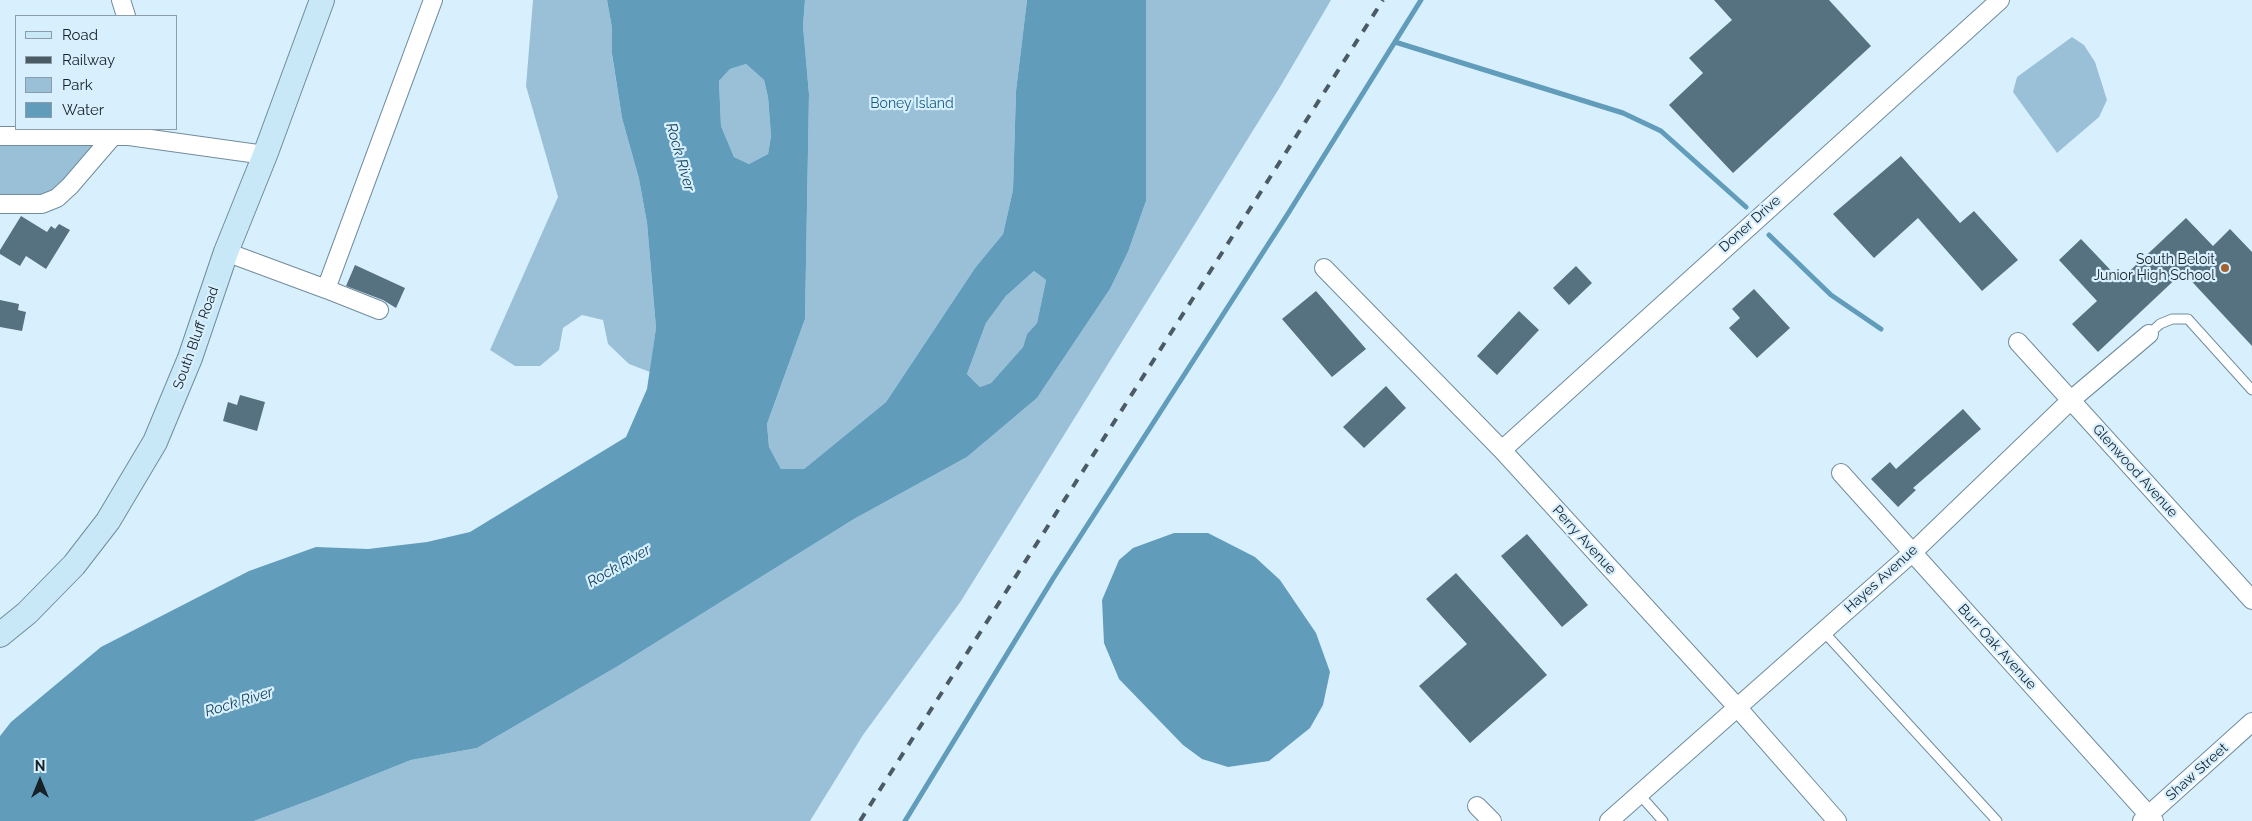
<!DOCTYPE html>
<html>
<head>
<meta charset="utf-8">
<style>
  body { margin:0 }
  #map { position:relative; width:2252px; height:821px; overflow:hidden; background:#d8f0fe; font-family:Raleway,sans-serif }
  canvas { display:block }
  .legend { position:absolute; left:15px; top:15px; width:162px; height:115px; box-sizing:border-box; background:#d8f0fe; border:1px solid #8a9da8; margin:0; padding:6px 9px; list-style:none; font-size:15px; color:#162128 }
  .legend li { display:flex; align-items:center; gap:10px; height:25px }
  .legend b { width:25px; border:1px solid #8a9da8 }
  .north { position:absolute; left:15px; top:756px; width:50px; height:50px; -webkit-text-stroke:4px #d8f0fe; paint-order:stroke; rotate:0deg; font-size:14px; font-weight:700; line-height:20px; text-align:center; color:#162128 }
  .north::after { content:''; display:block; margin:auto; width:18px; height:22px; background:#162128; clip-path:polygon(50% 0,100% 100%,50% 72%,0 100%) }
</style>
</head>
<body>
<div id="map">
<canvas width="2252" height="821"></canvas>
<ul class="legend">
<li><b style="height:6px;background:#c8e8f8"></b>Road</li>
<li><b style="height:6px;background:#4c5a63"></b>Railway</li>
<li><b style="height:14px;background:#9ac0d7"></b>Park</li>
<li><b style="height:14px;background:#629cbb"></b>Water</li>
</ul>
<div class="north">N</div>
</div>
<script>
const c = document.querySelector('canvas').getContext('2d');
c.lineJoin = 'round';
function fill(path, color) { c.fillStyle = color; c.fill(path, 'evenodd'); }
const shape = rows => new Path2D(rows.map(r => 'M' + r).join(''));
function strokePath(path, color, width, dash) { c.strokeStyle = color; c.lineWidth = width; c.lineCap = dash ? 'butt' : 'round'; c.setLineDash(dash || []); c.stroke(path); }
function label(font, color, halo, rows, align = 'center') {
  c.font = font + ' Raleway,sans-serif'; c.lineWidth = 4.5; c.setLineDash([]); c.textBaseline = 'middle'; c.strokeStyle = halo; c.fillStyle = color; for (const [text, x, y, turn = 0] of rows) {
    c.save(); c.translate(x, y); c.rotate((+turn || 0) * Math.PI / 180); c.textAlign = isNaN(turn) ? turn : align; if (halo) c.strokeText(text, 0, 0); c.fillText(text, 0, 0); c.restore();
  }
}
const green = shape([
  [533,0,607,0,612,28,612,55,622,118,639,179,647,223,656,328,650,372,629,364,608,344,603,320,582,315,563,328,559,350,540,366,515,366,490,350,558,197,526,86],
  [805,0,1027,0,1016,91,1013,190,1003,234,975,268,886,402,804,469,781,469,769,447,767,424,805,319,809,94,803,26],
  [1146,0,1331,0,1280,87,961,601,863,735,810,821,254,821,321,796,411,760,477,748,618,666,854,519,967,457,1037,398,1110,289,1128,252,1146,201],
  [2072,37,2084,45,2095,62,2107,100,2099,117,2057,153,2013,92,2017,77],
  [746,64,764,80,768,97,771,136,768,154,749,164,734,157,721,126,719,81,730,69],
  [0,136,113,136,57,198,0,204],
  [1034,271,1046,280,1037,323,1027,334,1023,347,991,383,980,387,967,374,986,323,1006,296]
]);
const water = shape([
  [607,0,805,0,803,26,809,94,805,319,767,424,769,447,781,469,804,469,886,402,975,268,1003,234,1013,190,1016,91,1027,0,1146,0,1146,201,1128,252,1110,289,1037,398,967,457,854,519,618,666,477,748,411,760,321,796,254,821,0,821,0,736,11,722,101,647,249,571,316,547,368,549,427,542,470,532,626,437,647,389,656,328,647,223,639,179,622,118,612,54,612,28],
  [746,64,764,80,768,97,771,136,768,154,749,164,734,157,721,126,719,81,730,69],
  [1034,271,1046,280,1037,323,1027,334,1023,347,991,383,980,387,967,374,986,323,1006,296],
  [1174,533,1208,533,1255,557,1280,580,1316,633,1330,672,1323,705,1310,728,1269,761,1228,767,1202,759,1183,745,1119,679,1104,643,1102,600,1119,560,1133,548]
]);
const stream = shape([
  [1395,42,1623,113,1661,131,1746,207],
  [1769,235,1831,295,1881,329],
  [905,821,1054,577,1289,212,1421,0]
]);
const building = shape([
  [1714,0,1829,0,1871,46,1733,173,1669,105,1703,73,1689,58,1732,20],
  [1901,156,1960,223,1974,211,2018,260,1982,291,1918,218,1874,258,1833,214],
  [21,216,47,232,51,226,55,229,59,224,70,230,46,269,26,256,20,266,0,254,0,250],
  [2186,218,2213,246,2230,229,2252,252,2252,346,2183,272,2098,352,2072,324,2097,301,2059,260,2081,239,2120,280],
  [355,265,405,288,396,308,383,300,346,286],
  [1576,266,1592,283,1569,305,1553,288],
  [1754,289,1790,328,1757,358,1729,328,1740,318,1732,309],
  [1316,291,1366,349,1332,377,1282,319],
  [0,300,19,304,18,310,26,312,22,331,0,327],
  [1519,311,1539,330,1497,375,1477,356],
  [1386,386,1406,408,1364,448,1343,427],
  [240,395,265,402,257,431,223,421,228,402,237,405],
  [1963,409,1981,429,1913,488,1916,490,1898,507,1871,479,1890,462,1896,469],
  [1527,534,1588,605,1562,627,1501,556],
  [1456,573,1547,675,1470,743,1419,686,1467,644,1426,599]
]);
const lane = shape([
  [2149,334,2160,324,2172,319,2188,319,2252,390],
  [1823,631,1997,821],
  [1639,794,1663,821]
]);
const street = shape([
  [121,0,126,16],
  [0,136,129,136,265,155],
  [0,204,42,204,57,198,70,186,113,136],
  [226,252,326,289,433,0],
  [1324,268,1502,450,1737,707,1837,821],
  [326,289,379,310],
  [2018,342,2252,600],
  [1502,450,2000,0],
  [1841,473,2154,821],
  [1477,806,1492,821],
  [1609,821,1913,552,2071,400,2149,334],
  [2142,821,2252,722]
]);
const secondary = shape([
  [0,635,27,613,74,565,108,521,155,442,190,358,226,252,265,155,322,0]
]);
const rail = shape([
  [860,821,1383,0]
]);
const markers = [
  [2225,268,5,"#a36030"]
];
const parkNames = [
  ["Boney Island",912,104]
];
const streetNames = [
  ["Doner Drive",1750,224,-42],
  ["South Bluff Road",196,338,-70],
  ["Glenwood Avenue",2135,471,48],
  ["Perry Avenue",1584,540,48],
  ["Hayes Avenue",1881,579,-42],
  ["Burr Oak Avenue",1997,647,48],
  ["Shaw Street",2197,772,-42]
];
const poiNames = [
  ["South Beloit",2215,260],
  ["Junior High School",2215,276]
];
const waterNames = [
  ["Rock River",680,157,74],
  ["Rock River",619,566,-30],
  ["Rock River",239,702,-17]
];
fill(green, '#9ac0d7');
fill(water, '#629cbb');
strokePath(stream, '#629cbb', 5);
fill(building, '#567180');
strokePath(lane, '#718c9c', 11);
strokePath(street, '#718c9c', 20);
strokePath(secondary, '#718c9c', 26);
strokePath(lane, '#fff', 9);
strokePath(street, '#fff', 18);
strokePath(secondary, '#c8e8f8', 24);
strokePath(rail, '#4c5a63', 4, [9, 9]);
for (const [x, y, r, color] of markers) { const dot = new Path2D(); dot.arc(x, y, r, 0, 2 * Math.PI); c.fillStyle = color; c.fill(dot); strokePath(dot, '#d8f0fe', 2); }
label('14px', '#185e7f', '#d8f0fe', parkNames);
label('14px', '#162128', '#d8f0fe', streetNames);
label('14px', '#162128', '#d8f0fe', poiNames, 'right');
label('italic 15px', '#14435a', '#d8f0fe', waterNames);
</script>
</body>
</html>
